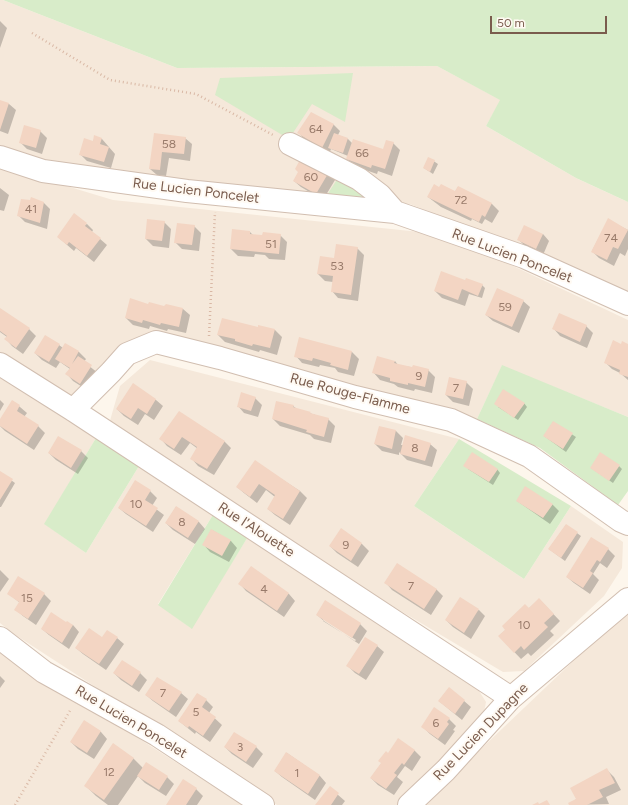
<!DOCTYPE html>
<html>
<head>
<meta charset="utf-8">
<style>
  body { margin:0 }
  #map { position:relative; width:628px; height:805px; overflow:hidden; background:#fdf6ec; font-family:Figtree,sans-serif }
  canvas { display:block }
  .scale { position:absolute; left:490px; top:16px; width:117px; height:18px; box-sizing:border-box; border:2px solid #7a5c4d; border-top:0; padding-left:5px; font-size:12px; line-height:14px; white-space:nowrap; color:#7a5c4d; -webkit-text-stroke:3px #fffaf3; paint-order:stroke }
</style>
</head>
<body>
<div id="map">
<canvas width="628" height="805"></canvas>
<div class="scale">50 m</div>
</div>
<script>
const c = document.querySelector('canvas').getContext('2d');
c.lineJoin = 'round';
function fill(path, color) { c.fillStyle = color; c.fill(path, 'evenodd'); }
const shape = rows => new Path2D(rows.map(r => 'M' + r).join(''));
function strokePath(path, color, width, dash) { c.strokeStyle = color; c.lineWidth = width; c.lineCap = dash ? 'butt' : 'round'; c.setLineDash(dash || []); c.stroke(path); }
function label(font, color, halo, rows, align = 'center') {
  c.font = font + ' Figtree,sans-serif'; c.lineWidth = 4; c.setLineDash([]); c.textBaseline = 'middle'; c.strokeStyle = halo; c.fillStyle = color; for (const [text, x, y, turn = 0] of rows) {
    c.save(); c.translate(x, y); c.rotate((+turn || 0) * Math.PI / 180); c.textAlign = isNaN(turn) ? turn : align; if (halo) c.strokeText(text, 0, 0); c.fillText(text, 0, 0); c.restore();
  }
}
const residential = shape([
  [0,0,3,0,177,68,437,66,501,100,486,126,576,178,628,202,628,298,540,256,410,204,374,202,45,164,0,149],
  [0,166,113,200,439,234,494,257,628,320,628,417,502,366,477,419,155,334,72,397,0,352],
  [150,360,459,439,414,506,524,579,571,506,623,542,622,568,604,596,524,671,503,672,327,567,109,424,120,386],
  [0,378,96,438,45,524,86,553,139,466,214,513,158,604,191,628,249,535,474,683,486,702,483,717,398,805,277,805,14,634,0,623],
  [628,609,628,805,422,805],
  [0,646,69,694,243,805,0,805]
]);
const green = shape([
  [3,0,628,0,628,202,576,178,486,126,500,100,437,66,177,68],
  [353,73,345,122,312,104,289,139,215,95,220,78],
  [340,175,371,200,327,195],
  [502,365,628,417,628,491,618,505,540,448,477,419],
  [96,438,139,466,86,553,44,524],
  [459,439,571,506,524,579,414,506],
  [214,513,249,535,192,629,158,605]
]);
const shadow = shape([
  [0,21,7,28,0,48],
  [0,101,9,104,16,110,8,134,0,131],
  [333,124,340,131,338,135,348,139,352,143,383,150,393,143,400,150,392,176,378,171,377,174,354,166,347,159,348,156,331,149,329,154,305,140,299,133],
  [40,131,47,138,42,154,27,149,20,142],
  [155,134,185,138,192,144,190,161,169,158,166,176,157,175,150,169],
  [95,136,102,139,115,154,111,168,87,161,80,154,93,142],
  [429,158,438,164,433,174,424,168],
  [299,172,328,173,335,180,323,200,301,187,294,181],
  [458,187,492,204,499,211,492,223,485,219,482,224,472,219,471,221,441,207,428,197,440,188,455,192],
  [0,188,9,195,4,211,0,210],
  [43,202,50,209,47,229,25,222,18,215],
  [608,220,628,230,628,249,625,256,620,253,614,266,599,258,592,251],
  [164,222,171,229,169,248,153,246,146,239],
  [87,224,93,230,92,232,107,245,94,262,76,248,74,251,58,237],
  [194,226,201,233,199,251,182,249,175,242],
  [250,232,253,235,280,235,287,242,285,260,269,259,265,255,255,254,254,257,238,256,231,249],
  [543,234,549,241,543,255,525,246,518,239],
  [357,248,364,255,358,301,338,298,332,291,333,282,325,281,318,274,335,259],
  [465,281,482,285,485,288,482,298,469,294,465,306,442,298,435,291],
  [523,301,530,307,519,333,493,321,486,315],
  [149,305,165,308,183,309,190,315,186,333,168,329,167,331,150,326,149,329,133,325,126,318],
  [0,309,29,329,36,336,23,354,12,346,6,339,7,337,0,332],
  [586,326,593,333,587,348,560,336,554,329],
  [259,327,275,330,282,337,277,355,260,350,259,352,225,342,218,335,258,328],
  [300,339,352,352,359,359,354,376,338,372,335,368,320,365,319,367,302,363,296,356],
  [65,344,79,352,86,359,84,362,98,373,87,390,73,381,67,374,70,369,60,362,56,368,42,360,35,353,59,345,63,348],
  [621,345,628,345,628,380,620,373,612,369,605,362],
  [395,361,398,365,428,370,435,377,432,393,415,389,414,391,398,387,394,384,380,380,374,373],
  [466,382,473,389,469,406,453,402,446,395],
  [134,385,156,400,163,406,154,420,145,414,138,425,124,416,117,409],
  [255,398,262,405,258,417,244,413,238,406],
  [0,400,4,404,0,411],
  [13,401,27,413,24,417,38,426,45,433,34,450,5,431,0,426,0,421],
  [524,403,527,407,518,420,498,407],
  [293,406,297,409,328,419,335,426,331,443,314,439,310,435,280,426,273,419],
  [179,413,224,441,231,448,214,475,198,466,192,459,198,449,190,443,181,455,167,446,161,439],
  [553,422,576,437,566,452,544,436],
  [380,427,396,431,403,438,401,445,430,444,437,450,432,467,407,460,399,452,399,455,382,451,375,444],
  [81,451,88,458,78,474,56,460,49,453],
  [255,462,300,491,307,498,290,525,275,515,268,509,275,497,266,490,257,503,244,493,237,487],
  [619,466,622,469,613,483,591,468],
  [468,469,497,469,500,473,493,485],
  [0,472,15,483,1,507,0,507],
  [150,491,157,498,152,506,164,515,153,532,126,514,119,508],
  [517,501,552,504,559,511,550,524],
  [176,507,199,522,205,529,195,544,173,530,166,523],
  [566,525,581,536,565,561,549,549],
  [212,530,231,541,237,548,229,562,210,552,204,545],
  [341,530,362,544,369,551,358,567,337,553,330,546],
  [608,549,615,556,607,568,600,563,593,574,599,580,590,594,574,583,567,577],
  [251,568,289,594,295,601,284,617,246,591,240,584],
  [0,570,9,579,0,592],
  [386,583,436,589,443,596,431,615,392,590],
  [8,593,44,594,51,601,36,625,23,616,16,610,20,603],
  [539,599,560,621,550,631,554,635,531,656,528,653,521,659,499,636],
  [479,610,485,616,471,639,453,627,446,620],
  [317,615,360,624,367,631,359,644,324,621],
  [323,618,356,640,355,641,323,621],
  [66,624,73,625,79,632,69,649,49,635,42,629],
  [117,638,124,644,106,670,83,654,76,648],
  [377,646,384,652,366,680,355,673,348,666],
  [114,673,140,673,147,680,139,692,121,680],
  [0,676,5,681,0,688],
  [449,688,471,707,462,720,439,701],
  [181,693,188,699,176,717,153,701,146,695],
  [206,700,213,707,209,713,222,725,210,742,196,732,195,734,179,721],
  [449,719,456,726,453,730,455,731,445,745,430,734,423,727],
  [85,722,101,732,107,739,94,759,78,749,71,742],
  [225,747,256,747,263,754,253,768,232,754],
  [414,750,421,757,412,771,405,766,397,777,403,782,394,795,378,785,371,778,388,754],
  [287,753,320,776,326,783,315,800,282,777,275,771],
  [133,758,143,768,167,777,174,784,166,796,145,783,138,776,118,805,108,805,96,796,86,786],
  [607,770,614,777,621,790,606,797,609,804,570,805],
  [330,788,345,801,342,805,317,805],
  [196,789,203,796,197,805,167,805]
]);
const building = shape([
  [0,100,9,103,0,130],
  [311,112,334,124,322,148,297,133],
  [24,125,41,130,36,148,19,143],
  [154,133,186,137,184,154,162,152,160,170,149,169],
  [334,133,348,138,343,153,328,148],
  [94,135,102,138,100,144,109,147,104,162,79,155,84,138,93,141],
  [353,139,383,149,386,140,394,142,385,169,372,165,371,168,346,159],
  [302,156,329,172,316,194,293,181,298,172,295,169],
  [428,157,435,160,430,172,423,168],
  [434,184,439,187,441,184,455,191,458,186,492,203,485,217,482,215,479,222,427,197],
  [31,197,44,202,40,223,17,216,21,199,30,200],
  [74,213,87,223,85,226,101,238,87,256,69,242,67,245,57,237],
  [608,218,628,230,618,249,613,247,607,260,591,252],
  [147,219,165,221,162,241,145,239],
  [177,223,195,225,192,245,174,243],
  [524,225,543,234,536,249,517,240],
  [232,229,250,231,250,234,262,235,263,232,281,234,279,254,230,249],
  [336,244,358,247,351,295,331,292,333,276,317,274,320,256,334,258],
  [441,271,465,280,466,278,483,284,478,296,462,289,458,300,434,291],
  [497,288,524,300,512,327,485,315],
  [130,298,148,304,149,302,164,306,166,304,183,308,179,327,161,323,160,325,143,320,142,323,125,318],
  [0,308,30,328,16,348,4,339,7,336,0,331],
  [559,313,587,325,580,342,552,329],
  [222,318,258,327,258,325,275,329,270,348,253,344,252,346,235,341,235,339,217,335],
  [45,335,60,344,49,362,34,353],
  [299,337,352,351,348,370,330,365,331,363,313,358,312,361,294,357],
  [613,340,621,344,622,341,628,344,628,377,619,374,620,370,604,363],
  [65,343,79,351,72,364,78,356,92,365,80,384,65,374,70,368,55,359],
  [377,356,395,361,394,363,412,367,413,365,429,369,425,387,408,383,408,385,390,381,390,378,372,373],
  [449,377,467,381,463,399,445,395],
  [133,383,156,399,147,414,138,408,131,419,116,409],
  [503,389,525,403,514,418,494,404],
  [241,392,256,397,251,411,237,407],
  [12,400,20,405,17,411,39,425,27,444,0,426,0,419],
  [276,401,294,405,293,407,311,412,310,413,329,418,324,437,306,432,307,430,272,419],
  [179,411,225,441,207,469,190,459,197,447,182,437,174,449,159,439],
  [553,421,573,433,563,449,543,436],
  [379,426,396,430,392,449,374,444],
  [405,435,431,443,425,461,400,454],
  [58,436,82,450,71,468,48,453],
  [472,452,498,469,489,482,463,466],
  [600,452,620,465,609,481,590,468],
  [255,460,300,491,283,519,267,509,275,495,259,484,250,497,236,487],
  [0,471,13,479,0,500],
  [135,480,151,490,145,500,158,508,146,526,118,508],
  [525,486,553,504,543,518,516,501],
  [176,506,199,521,188,538,165,523],
  [566,524,578,532,561,558,548,549],
  [341,528,362,543,351,561,329,546],
  [211,529,231,540,222,556,202,545],
  [591,537,609,548,600,562,597,560,590,571,593,573,583,588,566,577],
  [397,563,437,589,424,609,384,583],
  [251,566,289,593,277,611,238,584],
  [18,576,45,593,28,619,14,610,19,602,7,594],
  [460,597,479,609,464,633,445,620],
  [539,598,554,614,544,623,548,627,524,650,521,646,514,653,498,636,505,630,502,626,525,604,529,608],
  [325,600,361,623,352,638,316,615],
  [51,612,66,622,67,621,73,625,62,643,41,629],
  [89,628,102,637,107,630,118,637,99,664,75,648],
  [365,637,378,645,359,674,346,666],
  [122,660,141,672,132,686,113,673],
  [157,677,182,692,169,711,145,695],
  [449,687,465,700,455,714,438,701],
  [197,693,207,699,202,707,216,717,203,736,189,726,188,728,178,721],
  [434,707,450,718,447,722,449,724,438,739,421,727],
  [84,720,101,731,87,753,70,742],
  [234,732,257,746,246,762,224,747],
  [398,738,415,750,404,765,402,763,394,773,397,775,386,789,370,778,381,763,378,761,386,751,388,753],
  [113,743,134,758,104,800,84,786],
  [286,752,320,775,308,794,274,771],
  [146,762,168,776,159,790,137,776],
  [607,768,615,783,599,790,603,797,587,805,569,805,568,803,576,799,570,788],
  [183,779,197,788,186,805,166,805],
  [330,786,339,793,331,805,315,805],
  [547,800,550,805,532,805,538,802,539,804]
]);
const path = shape([
  [32,33,110,80,196,94,275,136],
  [209,336,215,212],
  [15,805,71,709]
]);
const minor = shape([
  [290,144,359,179,380,195,395,212],
  [0,157,43,171,187,191,395,212,524,257,628,304],
  [0,364,73,410,511,698],
  [73,410,111,372,127,354,156,342,220,358,355,397,451,420,529,456,621,521,628,524],
  [0,638,44,672,157,735,263,805],
  [409,805,446,770,511,698,628,599]
]);
const numberNames = [
  ["64",316,129],
  ["58",169,144],
  ["66",362,153],
  ["60",311,177],
  ["72",461,200],
  ["41",31,209],
  ["74",611,238],
  ["51",271,244],
  ["53",337,266],
  ["59",505,307],
  ["9",419,376],
  ["7",456,388],
  ["8",415,448],
  ["10",136,504],
  ["8",182,522],
  ["9",346,545],
  ["7",411,586],
  ["4",264,589],
  ["15",27,598],
  ["10",524,625],
  ["7",163,693],
  ["5",196,712],
  ["6",436,723],
  ["3",240,747],
  ["12",109,772],
  ["1",297,773]
];
const streetNames = [
  ["Rue Lucien Poncelet",196,191,7],
  ["Rue Lucien Poncelet",512,256,21],
  ["Rue Rouge-Flamme",350,394,15],
  ["Rue l'Alouette",256,530,33],
  ["Rue Lucien Poncelet",131,722,31],
  ["Rue Lucien Dupagne",481,732,-46]
];
fill(residential, '#f5e8da');
fill(green, '#d8ecc9');
fill(shadow, '#0003');
fill(building, '#f3d5c3');
strokePath(minor, '#d1beb0', 24);
strokePath(path, '#d9b8a5', 2.5, [1, 3]);
strokePath(minor, '#fff', 22);
label('12px', '#987a6a', null, numberNames);
label('14px', '#7a5c4d', '#fffaf3', streetNames);
</script>
</body>
</html>
